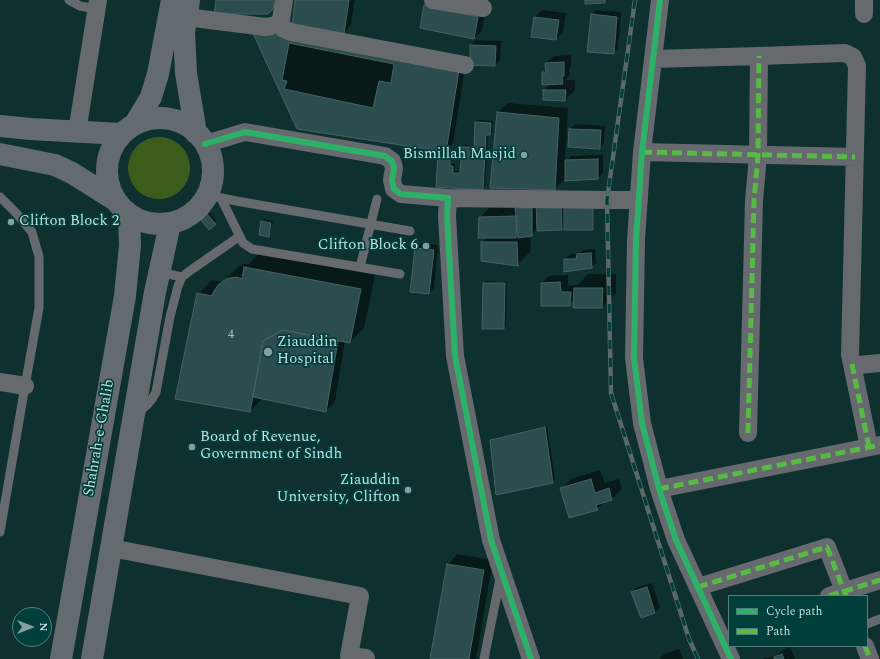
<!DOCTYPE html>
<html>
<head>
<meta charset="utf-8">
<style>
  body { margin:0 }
  #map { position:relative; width:880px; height:659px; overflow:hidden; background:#0e312f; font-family:Spectral,serif }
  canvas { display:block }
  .legend { position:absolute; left:728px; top:595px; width:140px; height:52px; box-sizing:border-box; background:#003f3c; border:1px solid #4e7f7c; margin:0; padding:5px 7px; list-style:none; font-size:12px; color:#c3dedc }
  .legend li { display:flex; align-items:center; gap:8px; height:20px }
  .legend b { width:20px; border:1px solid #4e7f7c }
  .north { position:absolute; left:12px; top:607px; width:40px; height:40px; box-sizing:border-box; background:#003f3c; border:1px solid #4e7f7c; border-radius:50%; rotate:90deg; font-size:11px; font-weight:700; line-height:16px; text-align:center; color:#c3dedc }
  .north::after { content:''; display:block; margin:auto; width:14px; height:18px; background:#84a19f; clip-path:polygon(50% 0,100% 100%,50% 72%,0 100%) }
</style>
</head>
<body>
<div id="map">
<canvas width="880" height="659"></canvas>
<ul class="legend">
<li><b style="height:5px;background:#2db169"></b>Cycle path</li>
<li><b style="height:5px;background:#58b947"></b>Path</li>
</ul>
<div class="north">N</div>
</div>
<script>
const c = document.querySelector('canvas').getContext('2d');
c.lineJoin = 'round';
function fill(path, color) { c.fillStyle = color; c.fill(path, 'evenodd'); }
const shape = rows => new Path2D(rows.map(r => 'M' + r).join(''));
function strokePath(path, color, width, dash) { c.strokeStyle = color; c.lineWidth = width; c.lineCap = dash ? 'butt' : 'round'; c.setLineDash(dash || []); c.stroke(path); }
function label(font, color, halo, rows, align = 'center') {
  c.font = font + ' Spectral,serif'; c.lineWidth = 3.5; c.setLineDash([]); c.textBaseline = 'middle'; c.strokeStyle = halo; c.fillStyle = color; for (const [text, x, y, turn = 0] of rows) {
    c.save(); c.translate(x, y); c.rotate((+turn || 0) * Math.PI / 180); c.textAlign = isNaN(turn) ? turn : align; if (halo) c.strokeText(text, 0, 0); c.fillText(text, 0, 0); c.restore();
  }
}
const green = shape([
  '128 168a31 31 0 1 1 62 0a31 31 0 1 1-62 0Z'
]);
const shadow = shape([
  [296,0,355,0,351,25,344,33],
  [430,0,485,10,482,31,474,38,425,6],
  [542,10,566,13,563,32,556,39,532,36,535,17],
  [596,10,621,12,618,48,613,53,592,15],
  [260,24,466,62,453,143,444,152,452,152,451,164,455,164,455,171,461,171,463,147,465,145,475,146,476,122,478,120,493,121,492,132,490,134,488,134,485,186,483,189,437,186,439,154,442,150,298,128],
  [476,40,501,41,500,60,495,65,471,45],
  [571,55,571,67,569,69,570,75,565,80,575,80,575,90,565,100,544,90,551,83,543,72,546,69,546,63,554,56],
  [508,103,568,108,565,162,571,156,603,155,603,173,598,178,566,178,554,189,498,112],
  [575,124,605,126,604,143,600,148,570,129],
  [594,200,594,227,592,229,565,226,562,229,536,230,530,236,531,251,517,265,482,243,487,237,480,217,494,203],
  [210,213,217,221,210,229,202,220],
  [264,219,273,221,270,233,268,236,262,222],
  [421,243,438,245,434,288,429,293,416,248],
  [595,249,596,263,591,267,565,259,570,254,578,254,583,250],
  [259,253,375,275,364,328,350,342,345,341,335,401,326,411,263,398,250,411,198,294,212,280,223,282,238,267,244,264,249,264],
  [588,274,616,274,616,293,602,307,574,300,569,305,542,283,549,276,568,275,568,285,578,285],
  [486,281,507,282,506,326,504,328,483,328,484,283],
  [547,426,555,479,553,482,497,494,491,440,494,438],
  [600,470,605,483,619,479,622,489,612,499,605,501,597,509,562,489,571,479],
  [457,554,493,560,476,659,431,659,448,564],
  [652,583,660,607,655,612,641,617,633,592,637,587],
  [790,647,795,659,763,659,764,658,775,657,783,650],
  [679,649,683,659,659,659,664,654]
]);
const building = shape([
  [216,0,274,0,273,9,268,14,214,14,216,0],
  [295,0,349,0,344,34,292,26,295,0],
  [585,0,605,0,605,3,585,4,585,0],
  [424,5,478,17,474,39,420,28,424,5],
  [591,14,617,17,614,54,587,52,591,14],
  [534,17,559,20,556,40,531,37,534,17],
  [252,31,459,70,446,152,297,129,252,31],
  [289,43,394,64,391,83,379,81,373,108,284,89,287,81,282,80,289,43],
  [470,45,496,46,495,66,470,65,470,45],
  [564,62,564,76,562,76,563,84,542,85,542,72,546,72,545,63,564,62],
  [543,90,566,90,565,101,543,100,543,90],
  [497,112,559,118,555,190,490,188,497,112],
  [475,122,491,123,490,135,486,135,483,190,436,187,438,154,450,154,450,166,453,166,453,173,460,173,462,147,474,147,475,122],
  [569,129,601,130,600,149,568,147,569,129],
  [598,159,598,179,565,181,565,160,598,159],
  [536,200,561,200,562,230,537,231,536,200],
  [564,202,593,202,593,230,564,230,564,202],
  [515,208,532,208,532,236,518,238,515,208],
  [207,214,216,224,209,230,201,220,207,214],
  [517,216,516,238,478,238,479,217,517,216],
  [261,221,271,223,269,237,259,235,261,221],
  [481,242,517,242,518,266,481,261,481,242],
  [415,248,434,250,429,294,410,292,415,248],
  [591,253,592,268,564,272,564,259,576,259,577,254,591,253],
  [244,267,361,289,350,343,282,330,263,341,250,412,175,399,197,293,212,296,213,293,218,285,223,281,229,278,237,277,242,279,244,267],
  [560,282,561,292,571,292,570,306,541,306,541,283,560,282],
  [483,283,505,283,504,329,482,329,483,283],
  [574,288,603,288,602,308,573,308,574,288],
  [282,330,338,340,326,412,253,397,263,341,282,330],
  [545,427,553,483,496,495,490,440,545,427],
  [591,479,595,493,609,488,612,500,596,505,598,510,569,518,560,488,591,479],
  [447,564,484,570,469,659,430,659,447,564],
  [647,587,655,613,641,618,631,592,647,587],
  [782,654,784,659,774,659,774,657,782,654]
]);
const lane = shape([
  [69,0,80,6,96,9],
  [206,195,242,202,410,231],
  [0,197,17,214,32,232,39,257,39,308,25,386,0,532],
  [221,198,243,243,252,249,400,274],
  [360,267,377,199],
  [159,272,182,277],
  [138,413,147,405,152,399,156,392,170,317,178,286,182,277,191,270,240,236],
  [867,624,880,619],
  [484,659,500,579]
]);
const street = shape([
  [433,0,483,8],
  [660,0,642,152,636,240,634,358,642,423,659,489,676,540,731,659],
  [864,14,864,0],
  [186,17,265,27,272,26,277,24,281,20,284,0],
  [277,24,284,29,291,32,465,65],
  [653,59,759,56,845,53,853,57,857,66,850,355,852,364,859,365,880,363],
  [77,132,98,0],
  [205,144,245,132,385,156,392,161,394,168,392,180,394,189,401,194,448,198,447,216,455,356,491,540,531,659],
  [642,152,855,157],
  [448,198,607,200,639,200],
  [852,364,869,447],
  [0,382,25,386],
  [748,433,754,201,758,155,759,56],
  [659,489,880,445],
  [111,548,360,596,349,656,366,658,365,659],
  [698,587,827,547,846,596],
  [829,596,880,580],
  [865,646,870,659]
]);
const secondary = shape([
  [189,0,184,32,186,73,196,133],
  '107 171a53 53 0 1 1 106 0a53 53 0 1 1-106 0Z',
  [135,124,151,97,158,74,172,0],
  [0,126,30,129,121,134],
  [0,154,55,165,72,173,115,200],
  [61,659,125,296,130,245,129,216],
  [92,659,155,292,170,224]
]);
const rail = shape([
  [635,0,607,200,611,393,689,639,698,659]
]);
const quiet = shape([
  [642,152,855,157],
  [852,364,869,447],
  [748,433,754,201,758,155,759,56],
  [659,489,880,445],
  [698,587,827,547,846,596],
  [829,596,880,580],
  [865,646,870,659]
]);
const cycleway = shape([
  [660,0,642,152,636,240,634,358,642,423,659,489,676,540,731,659],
  [205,144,245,132,385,156,392,161,394,168,392,180,394,189,401,194,448,198,447,216,455,356,491,540,531,659]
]);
const markers = [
  [524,155,4,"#84a19f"],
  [11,222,4,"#84a19f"],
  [426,246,4,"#84a19f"],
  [268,352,5,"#84a19f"],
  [192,447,4,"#84a19f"],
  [408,490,4,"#84a19f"]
];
const numberNames = [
  ["4",231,335]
];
const poiNames = [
  ["Bismillah Masjid",516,155],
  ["Clifton Block 2",19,222,"left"],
  ["Clifton Block 6",418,246],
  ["Ziauddin",277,343,"left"],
  ["Hospital",277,360,"left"],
  ["Board of Revenue,",200,438,"left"],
  ["Government of Sindh",200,455,"left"],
  ["Ziauddin",400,481],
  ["University, Clifton",400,498]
];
const streetNames = [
  ["Shahrah-e-Ghalib",100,438,-80]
];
fill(green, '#3c5c1c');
fill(shadow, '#0007');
fill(building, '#2b4d4e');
strokePath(building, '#476162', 1);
strokePath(lane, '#66696e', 9);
strokePath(street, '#66696e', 18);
strokePath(secondary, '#636b70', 22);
strokePath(rail, '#596869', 4.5);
strokePath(rail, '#003f3c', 3, [9]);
strokePath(quiet, '#58b947', 5, [10, 5]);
strokePath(cycleway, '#2db169', 6);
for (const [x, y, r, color] of markers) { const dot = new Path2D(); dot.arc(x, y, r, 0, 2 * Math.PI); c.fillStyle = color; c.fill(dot); strokePath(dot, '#003f3c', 1.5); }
label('13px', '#9dbab8', null, numberNames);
label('15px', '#c3dedc', '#003f3c', poiNames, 'right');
label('15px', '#c3dedc', '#003f3c', streetNames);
</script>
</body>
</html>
